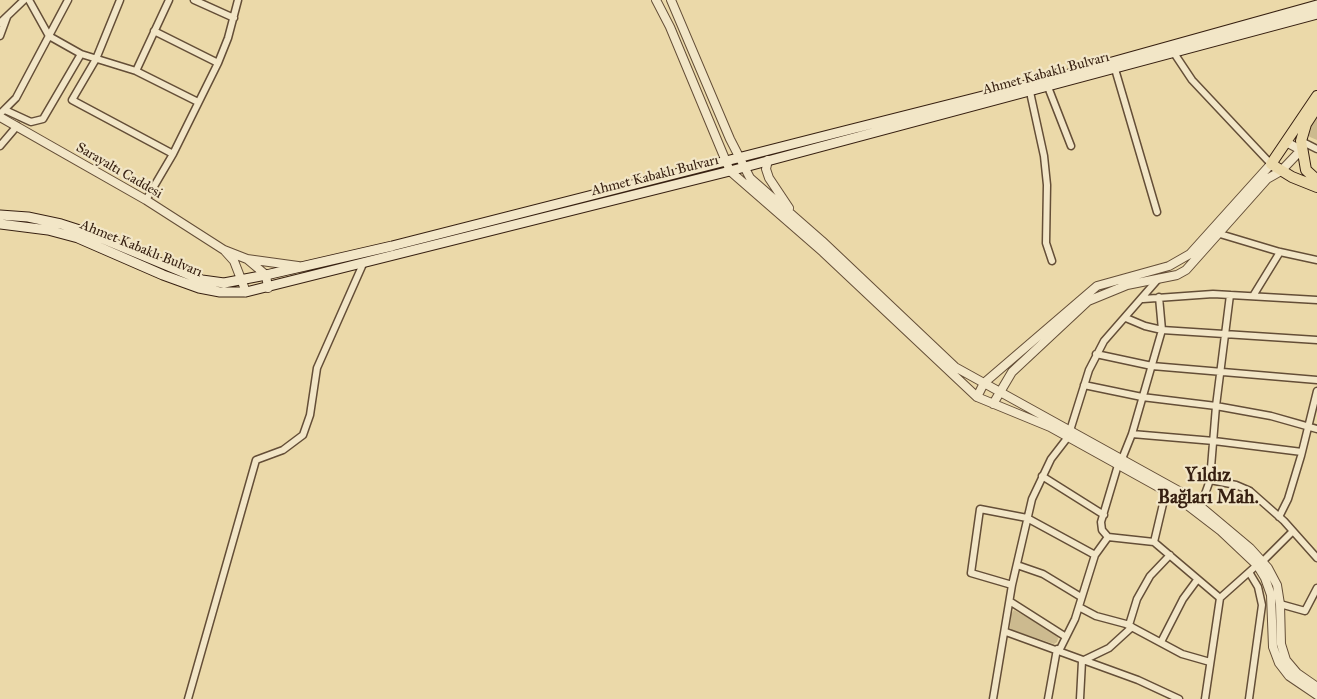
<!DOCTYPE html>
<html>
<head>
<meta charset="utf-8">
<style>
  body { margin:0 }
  canvas { display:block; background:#ebd9a9 }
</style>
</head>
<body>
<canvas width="1317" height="699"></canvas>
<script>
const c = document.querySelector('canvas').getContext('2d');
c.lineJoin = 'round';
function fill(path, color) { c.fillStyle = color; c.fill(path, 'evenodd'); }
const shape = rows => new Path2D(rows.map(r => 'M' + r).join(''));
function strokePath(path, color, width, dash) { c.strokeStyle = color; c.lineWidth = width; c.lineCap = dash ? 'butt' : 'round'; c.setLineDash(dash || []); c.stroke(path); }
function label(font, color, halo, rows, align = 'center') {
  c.font = font + ' "IM FELL Great Primer",serif'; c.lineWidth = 4.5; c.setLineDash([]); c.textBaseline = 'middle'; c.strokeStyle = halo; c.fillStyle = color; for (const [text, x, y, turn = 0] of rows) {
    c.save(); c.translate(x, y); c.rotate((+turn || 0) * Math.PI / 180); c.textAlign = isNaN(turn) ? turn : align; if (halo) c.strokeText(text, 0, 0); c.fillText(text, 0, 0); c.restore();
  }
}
const green = shape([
  [1317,111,1317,140,1310,137,1306,133],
  [1014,610,1059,635,1057,642,1054,644,1012,630,1010,628,1011,614]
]);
const minor = shape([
  [29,0,49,36,81,54,136,71,198,102],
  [120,0,96,59,72,100,173,154],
  [194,0,234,18],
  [0,23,24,0],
  [154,31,218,63],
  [0,36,7,17],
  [1174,53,1192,80,1271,164],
  [1115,69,1157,212],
  [136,71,169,0],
  [1048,87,1071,146],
  [1030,92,1044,156,1047,185,1046,243,1052,261],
  [5,110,31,122,43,119,81,54],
  [0,114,16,98,68,0],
  [1301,141,1317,149],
  [0,146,17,126],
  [146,200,173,154,218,63,228,38,238,0],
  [1220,234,1280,252,1317,260],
  [1253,296,1280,252],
  [1143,299,1213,294,1317,300],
  [1126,318,1145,326,1162,330,1317,340],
  [1096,354,1152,366,1317,380],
  [1084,385,1142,397,1216,406,1271,416,1317,429],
  [1132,434,1214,441,1302,452],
  [1122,459,1132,434,1162,330,1159,297],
  [1042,476,1104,515],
  [1210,480,1236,485,1250,491,1284,521,1317,558],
  [1198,503,1205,494,1210,480,1216,406,1230,295],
  [1279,517,1288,499,1301,456,1317,391],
  [1108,537,1102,530,1101,522,1118,465],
  [1154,542,1167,487],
  [1263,561,1293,531],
  [1017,565,1043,574,1081,597],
  [1012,585,971,573,980,509,1027,518,1095,555],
  [1220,598,1257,565],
  [1011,602,1066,637],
  [1280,604,1305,611,1317,588],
  [1079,607,1096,616,1126,624,1182,654,1210,662],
  [1129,625,1137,599,1150,576,1170,555],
  [1006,632,1138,680,1179,699],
  [1161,642,1183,599,1197,580],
  [1059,651,1075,619,1095,555,1108,537,1154,542,1220,598,1205,699],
  [188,699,256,460,283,450,303,435,310,415,317,368,363,264],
  [993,699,1012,585,1032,499,1051,459,1068,437,1089,370,1104,341,1159,278],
  [1048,699,1057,649],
  [1080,699,1082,661,1109,648,1132,627],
  [1249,699,1262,605,1258,587,1249,572]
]);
const tertiary = shape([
  [656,0,670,27,730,171,823,252,977,397,1050,427,1178,498,1221,531,1257,565,1265,578,1271,595,1273,647,1279,663,1289,676,1317,695],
  [671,0,730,139,750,178,822,241,955,367,1188,496,1250,548,1268,568,1277,585,1280,604,1281,644,1286,660,1297,673,1317,687],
  [0,117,146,200,224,250,247,259,298,266],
  [768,160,766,169,769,178,789,208],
  [225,251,234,261,246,292],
  [247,259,266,275,268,288],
  [977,397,984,383,1097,286,1169,266,1190,254,1271,164],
  [993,404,1012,372,1088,301,1127,285,1177,275,1186,270,1267,179,1281,171,1301,150,1286,142]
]);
const secondary = shape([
  [0,215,28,217,61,224,89,233,202,280,224,283,266,275,392,246,832,134,1058,77,1317,5],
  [0,224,48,230,78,238,163,275,199,288,220,292,246,292,730,171,1317,14]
]);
const primary = shape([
  [1317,96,1271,164,1292,177,1317,187],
  [1317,107,1306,124,1301,141,1306,170,1317,180]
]);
const streetNames = [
  ["Ahmet Kabaklı Bulvarı",1046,74,-15],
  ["Sarayaltı Caddesi",119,171,30],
  ["Ahmet Kabaklı Bulvarı",655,176,-14],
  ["Ahmet Kabaklı Bulvarı",141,249,22]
];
const districtNames = [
  ["Yıldız",1208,476],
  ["Bağları Mah.",1208,498]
];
fill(green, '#ccba8f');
strokePath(minor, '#644e37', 9);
strokePath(tertiary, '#644e37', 10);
strokePath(secondary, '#372011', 11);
strokePath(primary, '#372011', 12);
strokePath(minor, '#f2e6c7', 6);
strokePath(tertiary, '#f2e6c7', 8);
strokePath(secondary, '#f2e6c7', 9);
strokePath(primary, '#ebd9a9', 10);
label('14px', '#372011', '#f2e6c7', streetNames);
label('bold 19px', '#372011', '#f2e6c7', districtNames);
</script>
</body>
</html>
